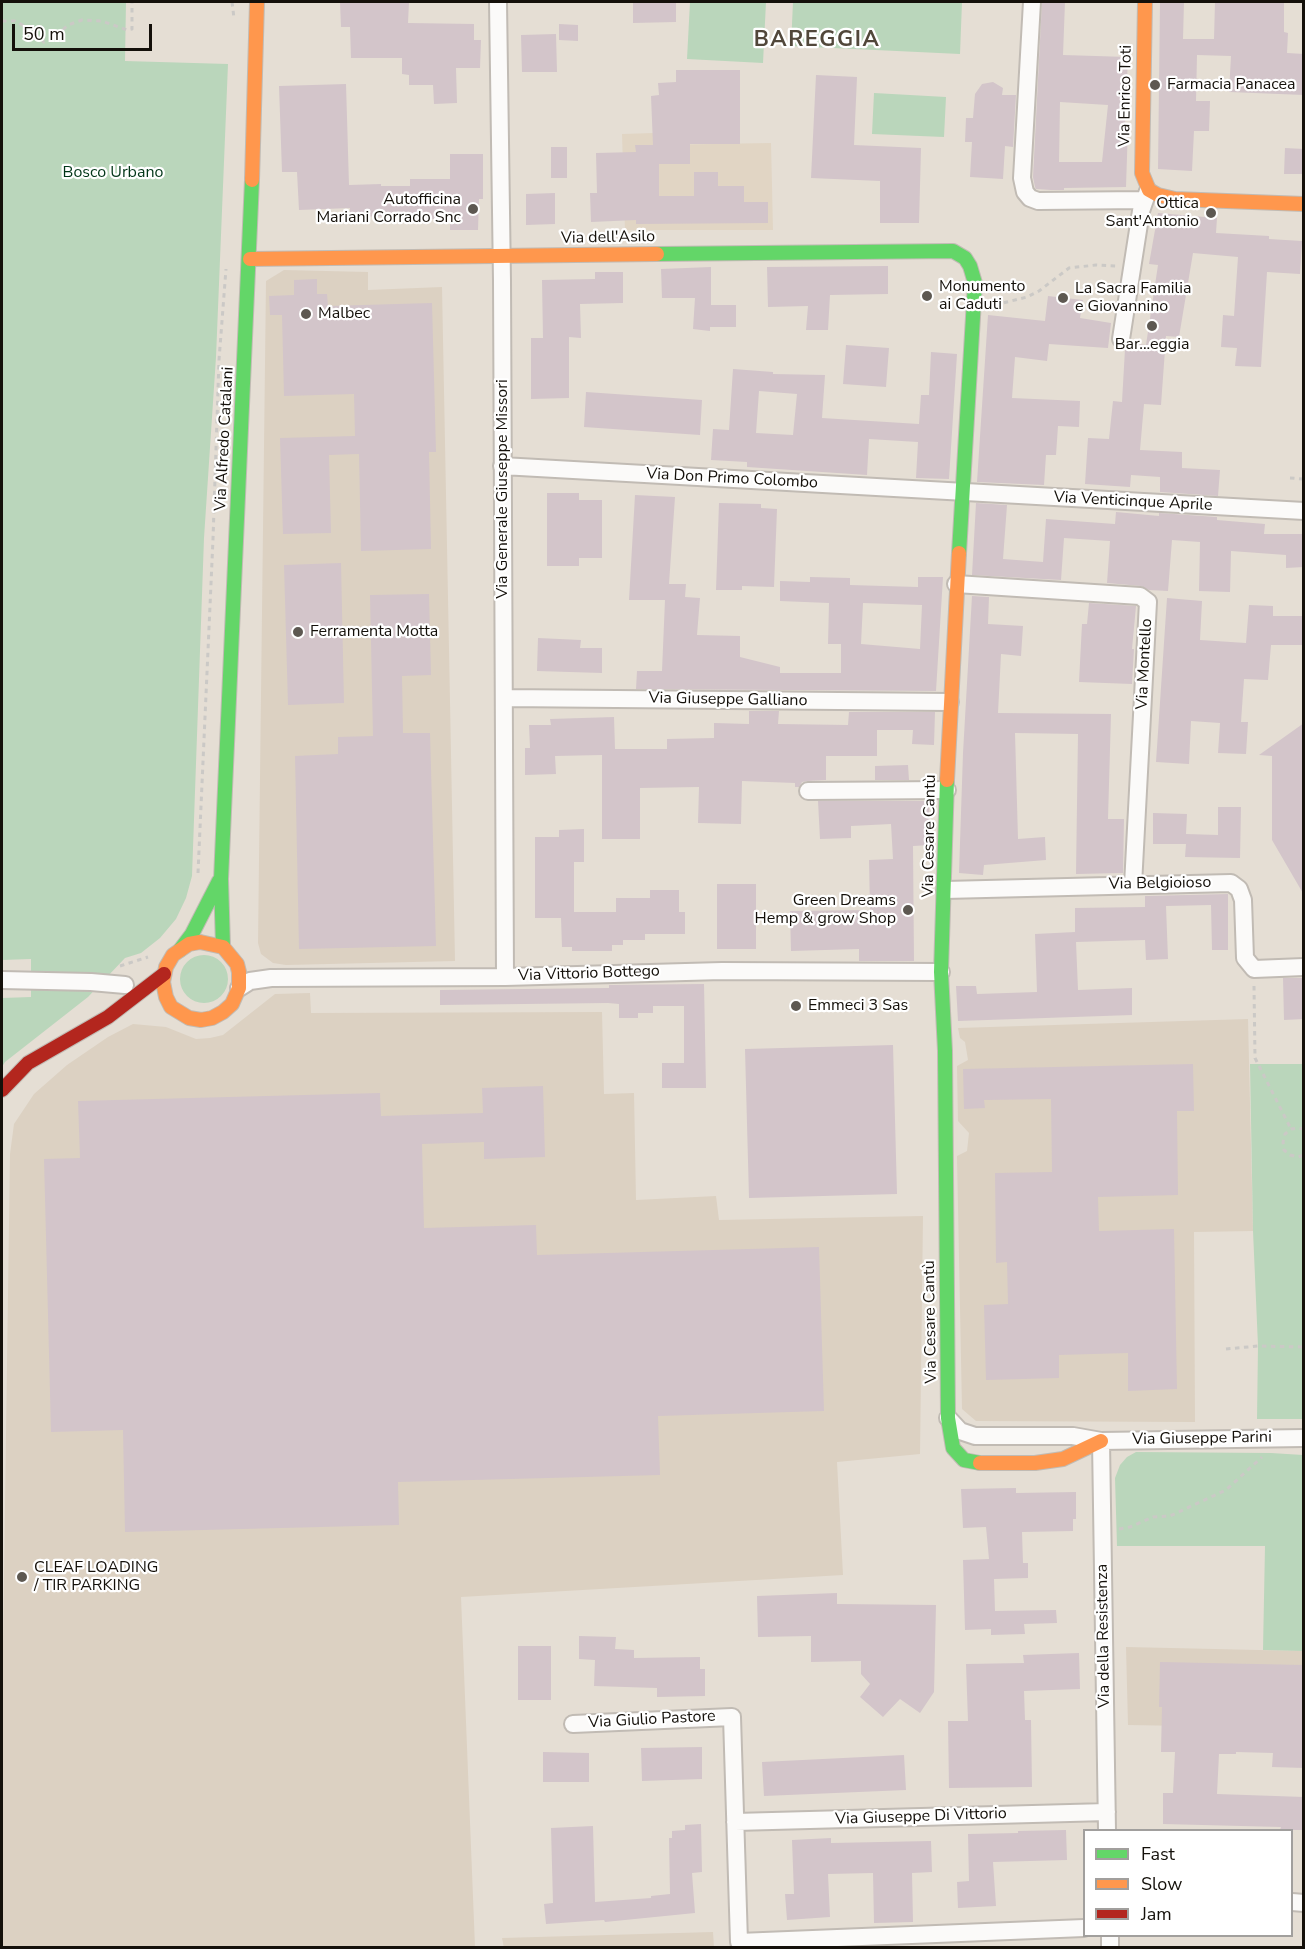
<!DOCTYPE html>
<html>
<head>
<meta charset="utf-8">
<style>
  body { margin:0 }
  #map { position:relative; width:1305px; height:1949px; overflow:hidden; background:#e5ded4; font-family:"Nunito Sans",sans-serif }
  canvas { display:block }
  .frame { position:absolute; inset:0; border:3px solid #14100a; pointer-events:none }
  .legend { position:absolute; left:1083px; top:1829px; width:210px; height:108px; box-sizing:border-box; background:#fff; border:2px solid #a19f9d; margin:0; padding:8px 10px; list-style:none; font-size:18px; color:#14100a }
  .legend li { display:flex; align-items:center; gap:12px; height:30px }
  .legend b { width:30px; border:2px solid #a19f9d }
  .scale { position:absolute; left:12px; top:24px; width:140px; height:27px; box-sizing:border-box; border:3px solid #14100a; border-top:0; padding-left:8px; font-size:18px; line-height:21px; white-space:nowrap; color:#14100a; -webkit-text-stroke:4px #fff; paint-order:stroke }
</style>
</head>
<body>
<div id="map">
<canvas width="1305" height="1949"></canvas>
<div class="frame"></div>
<ul class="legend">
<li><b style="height:8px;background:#63d668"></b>Fast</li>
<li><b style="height:8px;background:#ff974d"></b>Slow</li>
<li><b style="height:8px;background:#b3261e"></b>Jam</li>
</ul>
<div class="scale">50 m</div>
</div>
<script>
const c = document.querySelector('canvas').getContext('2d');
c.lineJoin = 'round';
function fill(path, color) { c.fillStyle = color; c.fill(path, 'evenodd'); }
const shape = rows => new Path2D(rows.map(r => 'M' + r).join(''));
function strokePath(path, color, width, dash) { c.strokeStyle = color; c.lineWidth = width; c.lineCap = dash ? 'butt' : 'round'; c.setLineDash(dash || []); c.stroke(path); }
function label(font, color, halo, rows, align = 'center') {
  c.font = font + ' "Nunito Sans",sans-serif'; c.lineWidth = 4.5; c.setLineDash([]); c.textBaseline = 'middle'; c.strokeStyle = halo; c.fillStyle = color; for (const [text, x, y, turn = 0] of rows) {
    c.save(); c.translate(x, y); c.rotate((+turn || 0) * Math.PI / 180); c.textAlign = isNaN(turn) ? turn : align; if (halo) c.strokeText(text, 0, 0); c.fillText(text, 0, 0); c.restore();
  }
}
const industrial = shape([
  [284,270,368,272,368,290,442,287,455,961,286,965,273,963,261,954,258,943,266,281],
  [310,993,311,1013,602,1012,604,1094,634,1093,636,1200,716,1196,719,1220,923,1216,920,1454,837,1462,843,1575,461,1597,475,1947,2,1947,2,1717,10,1154,14,1124,34,1094,67,1065,108,1037,133,1024,166,1027,196,1039,210,1038,223,1035,275,994],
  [1248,1019,1253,1231,1194,1232,1195,1422,976,1421,962,1409,957,1156,967,1151,969,1133,958,1121,957,1066,968,1060,965,1042,960,1038,958,1028],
  [1126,1647,1303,1651,1303,1728,1128,1725],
  [713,1932,714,1948,504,1948,502,1938]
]);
const built = shape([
  [653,133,653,145,771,143,773,230,625,230,622,134]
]);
const green = shape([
  [2,2,126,2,125,61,228,64,216,357,204,538,192,876,186,898,176,919,160,938,141,953,125,958,88,997,5,1062,2,1067,2,998,31,997,31,959,2,960],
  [690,2,766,2,763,63,687,59],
  [793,2,962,2,960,54,791,46],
  [874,93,946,97,944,137,872,134],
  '180 979a24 24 0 1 1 48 0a24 24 0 1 1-48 0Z',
  [1250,1064,1303,1064,1303,1419,1257,1419,1258,1346,1253,1231],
  [1136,1452,1271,1453,1303,1455,1303,1651,1263,1650,1265,1546,1117,1546,1115,1478,1120,1465,1127,1457]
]);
const building = shape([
  [340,2,409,2,408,23,474,24,474,40,481,40,480,68,456,68,457,103,434,104,433,85,409,85,409,75,402,74,402,58,351,58,350,27,341,27],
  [633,2,676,2,676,22,633,23],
  [1042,2,1065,2,1063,55,1128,57,1125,127,1128,127,1126,187,1064,188,1064,190,1051,190,1036,189,1035,187,1033,177],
  [1060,102,1108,105,1102,162,1059,162],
  [1160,2,1184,2,1183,39,1214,39,1215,2,1284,2,1284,32,1288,33,1287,53,1304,54,1304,95,1229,92,1231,56,1197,55,1196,101,1210,101,1209,131,1194,131,1192,171,1158,169],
  [559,24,578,25,578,41,559,40],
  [556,34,557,72,522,72,521,35],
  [676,70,740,70,740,144,690,144,690,164,659,164,659,196,694,196,694,172,718,172,718,186,744,186,744,202,768,202,768,223,636,224,636,220,591,222,590,193,597,193,596,153,636,152,635,145,653,145,651,96,659,95,658,83,676,82],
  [816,75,857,77,854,145,921,148,919,223,880,223,880,181,811,178],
  [993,82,1003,88,1002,95,1016,95,1013,147,1005,146,1003,179,970,177,972,142,965,142,966,118,973,118,975,94,982,84],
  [346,84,349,185,381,184,381,186,410,186,410,179,450,179,450,154,483,154,483,199,479,199,478,230,450,230,450,219,398,219,398,216,350,217,350,208,299,210,297,172,282,172,279,86],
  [551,147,567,147,567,178,551,178],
  [1285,148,1304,149,1304,174,1284,174],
  [555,193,555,224,526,225,526,194],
  [1158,213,1217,218,1216,233,1269,236,1269,239,1302,241,1300,274,1267,272,1261,367,1235,366,1237,348,1221,347,1223,315,1234,316,1238,257,1193,253,1179,337,1166,336,1161,405,1144,404,1140,450,1182,452,1182,468,1220,470,1218,496,1160,492,1160,477,1131,475,1130,487,1085,484,1088,438,1109,439,1113,401,1122,402,1125,349,1130,343,1146,345,1158,265,1149,264],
  [888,266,888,294,830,295,828,330,806,330,808,306,768,307,767,267],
  [711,267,711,305,736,305,736,327,710,327,710,331,693,329,695,298,662,298,661,269],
  [595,272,623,272,623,303,580,304,581,338,569,337,569,398,531,399,531,338,543,338,542,280,595,279],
  [317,279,317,294,327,294,328,306,432,303,436,452,429,452,431,549,361,551,359,454,329,455,331,533,283,534,280,438,355,436,354,394,284,396,282,315,270,315,269,296,294,295,294,280],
  [1048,296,1083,300,1080,318,1111,323,1108,348,1049,344,1047,361,1015,357,1012,398,1080,401,1079,427,1058,426,1056,455,1046,455,1044,485,977,482,988,315,1045,321],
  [846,345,889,348,886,387,843,384],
  [931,352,957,354,949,479,916,478,918,442,869,439,867,475,747,467,747,462,711,460,713,429,729,430,733,369,773,372,773,374,825,375,822,418,919,424,921,395,929,395],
  [759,391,797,394,793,435,756,433],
  [586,392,702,400,700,435,584,427],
  [547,493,579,493,579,500,602,500,602,558,579,558,579,566,547,566],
  [635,495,675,497,669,584,686,584,685,597,700,598,697,635,740,636,740,657,780,667,780,673,841,673,841,644,828,644,829,603,780,601,780,581,810,582,810,577,850,578,850,585,918,587,918,577,943,577,936,691,636,689,637,671,662,671,665,600,629,600],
  [863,603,922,605,920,649,861,644],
  [719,503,761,504,761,508,777,509,774,587,742,586,742,590,716,590],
  [976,503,1007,505,1003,559,1043,562,1046,519,1115,524,1116,512,1159,516,1159,513,1217,517,1217,520,1265,524,1264,534,1304,534,1304,567,1286,568,1286,555,1231,551,1230,592,1199,591,1200,542,1172,540,1168,591,1149,590,1141,586,1107,583,1110,541,1064,538,1061,580,972,575],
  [341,563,344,703,288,705,284,565],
  [429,594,431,675,402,676,403,733,430,733,436,946,299,949,295,756,338,754,338,737,373,736,370,595],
  [972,596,989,597,988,624,1023,626,1021,656,1001,654,998,713,1111,714,1108,819,1124,819,1123,873,1076,874,1078,734,1015,733,1018,839,1045,837,1046,860,984,865,983,875,959,873,963,753],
  [1167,598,1202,601,1200,640,1246,643,1249,605,1273,606,1273,616,1304,616,1304,645,1271,645,1268,680,1244,679,1241,722,1248,722,1246,754,1218,753,1220,723,1191,721,1189,764,1156,762],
  [1089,603,1136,606,1132,649,1134,649,1132,684,1079,682,1082,624,1087,624],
  [538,638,581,640,580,648,602,648,602,673,537,671],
  [749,711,779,711,778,724,848,725,849,712,935,712,934,745,912,744,913,730,877,730,877,756,826,756,826,780,807,781,802,782,799,787,795,787,795,783,742,781,741,824,698,823,699,787,640,788,640,839,602,839,602,755,555,756,556,774,525,775,525,748,530,748,529,725,551,725,550,719,614,717,615,749,667,749,667,739,714,738,714,723,749,724],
  [1304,723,1304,895,1272,840,1272,756,1259,755],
  [908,765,909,780,875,780,875,766],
  [818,801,929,801,930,845,913,846,914,961,859,961,859,949,791,951,790,911,870,910,869,860,893,859,891,824,851,826,851,838,820,839],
  [1218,807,1241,807,1240,858,1185,857,1186,844,1153,844,1153,813,1187,814,1186,834,1218,835],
  [584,829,584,862,574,862,574,912,616,912,616,898,650,898,650,890,679,890,679,912,685,912,685,934,645,934,645,940,623,940,623,945,612,945,612,951,572,951,572,947,562,947,561,918,535,918,535,837,559,837,559,830],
  [717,884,756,884,756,949,717,949],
  [1228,894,1228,950,1212,950,1211,905,1166,906,1168,959,1146,960,1145,940,1076,942,1078,990,1132,988,1132,1015,958,1021,956,986,976,986,977,994,1037,992,1035,934,1075,932,1075,935,1075,908,1145,907,1145,896],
  [1283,978,1304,978,1304,1019,1284,1020],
  [704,984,706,1088,662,1088,662,1063,684,1063,684,1006,653,1006,653,1013,638,1013,638,1018,619,1018,619,1004,608,1003,440,1005,440,990,609,988,609,985],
  [893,1045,897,1194,749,1198,745,1049],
  [1193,1064,1194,1111,1177,1111,1178,1195,1098,1197,1099,1231,1174,1229,1177,1389,1128,1391,1128,1353,1059,1355,1059,1378,986,1380,984,1305,1008,1304,1007,1262,996,1263,995,1173,1052,1172,1051,1099,984,1100,985,1108,964,1109,963,1069],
  [543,1086,545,1157,484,1159,484,1142,422,1144,424,1228,536,1225,537,1255,819,1247,824,1411,658,1416,660,1475,398,1482,399,1525,125,1532,123,1430,51,1432,44,1159,80,1158,78,1101,380,1093,381,1116,483,1113,482,1088],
  [1016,1488,1016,1493,1076,1492,1076,1519,1073,1519,1073,1531,1022,1532,1023,1563,1028,1563,1028,1578,994,1579,995,1611,1056,1610,1057,1623,1024,1624,1025,1634,991,1635,991,1629,965,1630,963,1560,989,1559,986,1527,963,1528,961,1489],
  [837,1593,837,1604,936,1605,934,1692,920,1713,900,1699,883,1717,860,1697,870,1684,861,1674,861,1661,811,1662,811,1636,758,1637,757,1596],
  [579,1636,616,1637,615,1649,634,1650,634,1658,700,1657,700,1669,705,1669,705,1696,657,1697,657,1688,594,1686,595,1660,579,1659],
  [518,1646,551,1646,551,1700,518,1700],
  [1079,1653,1080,1689,1024,1691,1025,1720,1031,1720,1032,1787,949,1788,948,1721,968,1721,966,1664,1024,1663,1023,1655],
  [1160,1662,1304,1665,1304,1768,1272,1767,1273,1753,1236,1752,1236,1754,1219,1754,1217,1794,1304,1797,1304,1830,1280,1830,1281,1827,1163,1824,1163,1793,1173,1793,1175,1752,1161,1752,1162,1707,1159,1707],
  [702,1747,702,1779,642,1781,641,1748],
  [543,1752,589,1753,589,1782,543,1782],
  [904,1755,906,1790,764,1796,762,1762],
  [701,1824,702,1872,692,1873,695,1913,605,1922,604,1920,546,1924,544,1904,553,1903,551,1828,593,1826,595,1902,651,1898,651,1896,670,1894,669,1838,672,1838,672,1831,685,1830,685,1825],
  [1066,1830,1067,1860,993,1862,996,1906,958,1908,957,1882,969,1881,968,1834,1018,1833,1018,1831],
  [831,1838,831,1843,931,1841,932,1872,912,1873,913,1922,874,1923,873,1873,828,1874,830,1917,787,1920,785,1894,794,1894,792,1840]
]);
const path = shape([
  [232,2,234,18],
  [2,21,15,21,24,26,44,42,53,39,68,25,82,20,102,21,127,30,132,29,132,2],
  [995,305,1027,297,1039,291,1069,268,1096,265,1116,266],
  [1290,478,1304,479],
  [198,873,213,539,219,360,226,269],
  [120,966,148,957],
  [1254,986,1255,1058,1291,1129],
  [1304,1129,1298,1128,1291,1129,1285,1134,1283,1142,1284,1150,1290,1155,1298,1157,1304,1155],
  [1226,1349,1258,1346,1304,1347],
  [1119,1529,1130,1527,1153,1517,1170,1516,1226,1490,1262,1457]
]);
const street = shape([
  [498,2,502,281,505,977],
  [1032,2,1022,178,1025,192,1030,198,1038,201,1144,200],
  [1121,339,1141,211,1148,191],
  [502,466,1304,511],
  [956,584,1140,596,1148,602,1133,885],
  [505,698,950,702],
  [808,791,947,790],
  [945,890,1231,883,1239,889,1243,900,1245,958,1254,969,1304,967],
  [2,980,91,982,125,985],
  [239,988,250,981,271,978,505,977,722,971,941,972],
  [948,1418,960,1431,975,1436,1073,1436,1101,1441,1304,1438],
  [1101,1441,1107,1830],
  [573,1724,732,1717,739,1942,1084,1928],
  [735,1822,1107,1812],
  [1292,1902,1304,1903],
  [1110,1936,1110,1948]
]);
const fast = shape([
  [657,254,953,251,965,258,970,266,975,283,959,553],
  [947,780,941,972,945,1051,948,1418,953,1448,964,1460,980,1463],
  [223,947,221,879,252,180],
  [180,950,192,934,219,881]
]);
const slow = shape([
  [1145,2,1142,173,1149,190,1158,195,1175,199,1304,204],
  [252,180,257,2],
  [250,259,657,254],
  [947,780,959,553],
  [200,942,223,947,237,964,239,972,239,988,232,1004,223,1012,212,1018,201,1020,189,1018,171,1007,166,997,163,982,166,967,173,955,189,944,200,942],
  [980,1463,1035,1463,1063,1459,1101,1441]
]);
const jam = shape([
  [2,1090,28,1063,108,1017,164,974]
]);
const markers = [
  [1155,85,6,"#5d5851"],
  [473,209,6,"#5d5851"],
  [1211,213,6,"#5d5851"],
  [927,296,6,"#5d5851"],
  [1063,298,6,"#5d5851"],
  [306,314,6,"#5d5851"],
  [1152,326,6,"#5d5851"],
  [298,632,6,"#5d5851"],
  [908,910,6,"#5d5851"],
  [796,1006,6,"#5d5851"],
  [22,1577,6,"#5d5851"]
];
const poiNames = [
  ["Farmacia Panacea",1167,85],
  ["Autofficina",461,200,"right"],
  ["Mariani Corrado Snc",461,218,"right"],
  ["Ottica",1199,204,"right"],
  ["Sant'Antonio",1199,222,"right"],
  ["Monumento",939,287],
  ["ai Caduti",939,305],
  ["La Sacra Familia",1075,289],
  ["e Giovannino",1075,307],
  ["Malbec",318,314],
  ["Bar...eggia",1152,345,"center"],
  ["Ferramenta Motta",310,632],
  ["Green Dreams",896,901,"right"],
  ["Hemp & grow Shop",896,919,"right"],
  ["Emmeci 3 Sas",808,1006],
  ["CLEAF LOADING",34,1568],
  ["/ TIR PARKING",34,1586]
];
const streetNames = [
  ["Via Enrico Toti",1126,96,-89],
  ["Via dell'Asilo",608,238,-1],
  ["Via Alfredo Catalani",225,439,-87],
  ["Via Don Primo Colombo",732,479,3],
  ["Via Generale Giuseppe Missori",503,489,-90],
  ["Via Venticinque Aprile",1133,502,3],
  ["Via Montello",1145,664,-87],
  ["Via Giuseppe Galliano",728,700,1],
  ["Via Cesare Cantù",930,836,-89],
  ["Via Belgioioso",1160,884,-1],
  ["Via Vittorio Bottego",589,974,-2],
  ["Via Cesare Cantù",931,1322,-91],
  ["Via Giuseppe Parini",1202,1439,-1],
  ["Via della Resistenza",1104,1636,-91],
  ["Via Giulio Pastore",652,1720,-3],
  ["Via Giuseppe Di Vittorio",921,1817,-2]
];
const parkNames = [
  ["Bosco Urbano",113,173]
];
const districtNames = [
  ["BAREGGIA",817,41]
];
fill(industrial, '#dcd1c2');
fill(built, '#e1d5c4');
fill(green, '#bad6bb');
fill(building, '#d3c5ca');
strokePath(street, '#c1bbb4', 20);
strokePath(fast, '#c1bbb4', 16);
strokePath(slow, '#c1bbb4', 16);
strokePath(jam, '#c1bbb4', 16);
strokePath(path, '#cbc9c6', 3, [4.5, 4.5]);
strokePath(street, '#fbfaf9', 16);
strokePath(fast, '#63d668', 14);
strokePath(slow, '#ff974d', 14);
strokePath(jam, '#b3261e', 14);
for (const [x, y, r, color] of markers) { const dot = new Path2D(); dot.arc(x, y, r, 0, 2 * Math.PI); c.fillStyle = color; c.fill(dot); strokePath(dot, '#fff', 2); }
label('16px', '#14100a', '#fff', poiNames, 'left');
label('16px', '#14100a', '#fff', streetNames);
label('16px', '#003517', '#fff', parkNames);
c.letterSpacing = '1.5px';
label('bold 22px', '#51473a', '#fff', districtNames);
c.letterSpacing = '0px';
</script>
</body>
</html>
